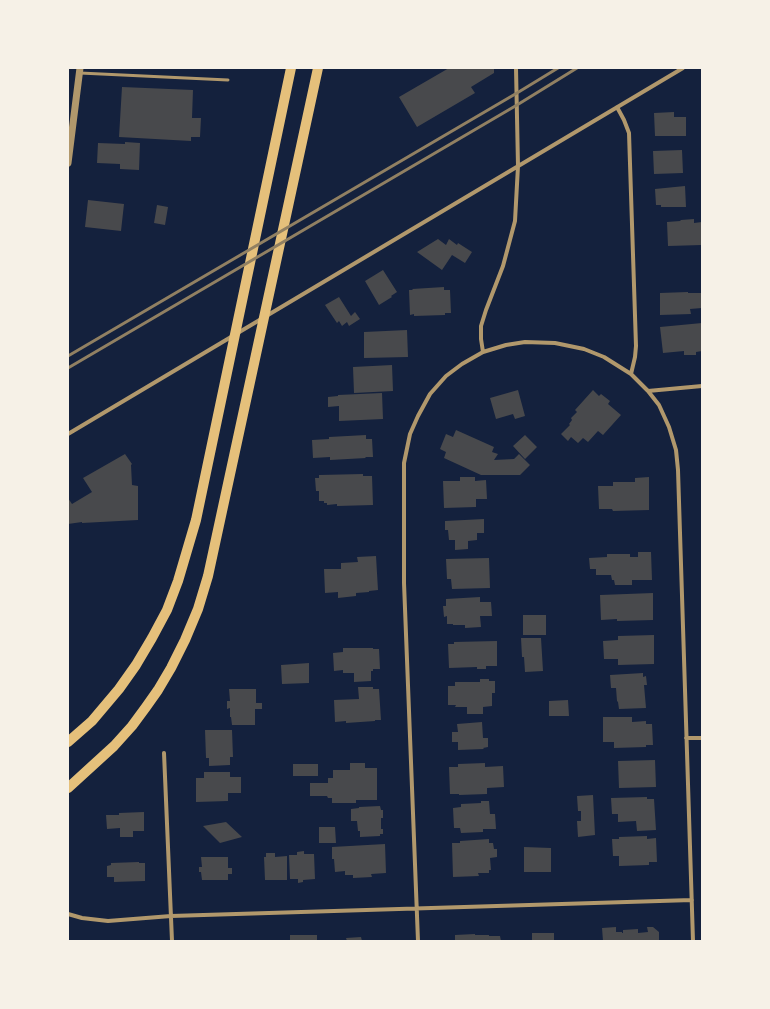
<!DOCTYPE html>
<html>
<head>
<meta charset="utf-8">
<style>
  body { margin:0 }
  #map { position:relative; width:770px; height:1009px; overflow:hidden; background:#14213d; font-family:"Roboto Condensed",sans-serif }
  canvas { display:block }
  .frame { position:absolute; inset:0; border:69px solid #f6f1e7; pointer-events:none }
</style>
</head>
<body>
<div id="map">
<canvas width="770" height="1009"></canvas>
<div class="frame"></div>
</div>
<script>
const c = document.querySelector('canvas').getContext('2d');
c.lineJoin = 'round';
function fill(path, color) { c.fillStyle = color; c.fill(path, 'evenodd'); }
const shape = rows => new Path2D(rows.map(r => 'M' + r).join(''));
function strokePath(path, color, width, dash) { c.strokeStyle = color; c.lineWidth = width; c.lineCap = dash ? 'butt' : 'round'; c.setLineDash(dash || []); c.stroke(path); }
const building = shape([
  [449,68,494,68,494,73,471,87,475,93,417,127,399,97],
  [122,87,193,90,192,118,201,118,200,137,191,137,191,141,119,137],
  [674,112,674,117,686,117,686,136,655,136,654,113],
  [125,142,140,143,139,170,120,169,120,164,97,163,98,143,125,144],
  [682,150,683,173,654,174,653,151],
  [685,186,686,207,661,207,661,205,656,205,655,189],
  [88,200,124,204,121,231,85,227],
  [157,205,168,207,165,225,154,223],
  [694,219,694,223,702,222,702,245,668,246,667,222,680,221,681,220],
  [438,239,446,245,449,239,457,245,458,243,472,252,465,263,452,255,442,270,417,252],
  [383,270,397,292,391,296,392,297,379,305,365,281],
  [444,287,444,290,450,290,451,313,445,313,445,315,414,316,414,314,410,315,409,290,413,290,412,289],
  [688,292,688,293,702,293,702,308,690,309,691,314,660,315,660,293],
  [339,297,351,316,355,312,360,319,349,326,347,322,342,326,339,321,337,323,325,305],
  [702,323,702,351,696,352,696,355,684,355,684,351,663,353,660,327],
  [407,330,408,357,364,358,364,332],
  [392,365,393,391,354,393,353,367],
  [518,390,525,416,515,419,513,414,496,419,490,398],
  [593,390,599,396,601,394,610,401,608,404,621,415,603,435,598,431,588,442,583,438,578,443,571,437,568,441,561,434,570,425,569,424,572,420,571,418,577,412,575,410],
  [382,393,383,419,339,421,339,406,328,407,328,397,338,396,338,395],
  [456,430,494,447,492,452,498,454,494,460,514,459,519,454,530,465,520,475,481,475,444,458,446,452,440,449,446,434,453,437],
  [366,435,366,439,372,439,373,457,365,457,366,458,330,460,330,457,313,458,312,440,329,439,329,437],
  [525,435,537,447,525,459,513,446],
  [125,454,132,464,131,465,132,485,138,486,138,520,82,523,82,522,68,524,68,498,72,504,92,492,83,478],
  [363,474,363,476,372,476,373,505,337,506,337,504,327,505,327,503,324,503,324,501,319,501,319,491,316,491,315,478,319,478,319,475],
  [460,477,475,477,475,481,486,480,487,499,476,499,476,507,444,508,443,481,460,481],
  [649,477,649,510,613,511,612,509,599,509,598,486,613,486,613,482,635,482,635,478],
  [484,519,484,533,477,533,477,540,468,541,468,549,455,550,455,540,449,540,448,530,445,530,445,521],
  [638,552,651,552,652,580,632,580,632,585,615,585,614,580,612,580,611,575,596,575,596,569,590,569,589,558,607,557,607,554,630,554,630,557,638,557],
  [376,556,378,590,369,591,369,592,356,593,356,596,338,598,338,592,325,593,324,569,341,569,341,563,358,562,357,557],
  [489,558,490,588,452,589,451,579,447,579,446,559],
  [653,593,653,620,617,621,617,619,601,620,600,595],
  [480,597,480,602,491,602,492,616,480,616,481,627,465,628,465,625,453,625,453,624,447,624,447,616,444,617,443,606,446,606,446,599],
  [523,615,546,615,546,635,523,635],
  [654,635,654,664,618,665,618,659,604,659,603,641,618,640,618,636],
  [521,638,541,638,543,671,525,672,524,657,522,657],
  [497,641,497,666,486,666,486,669,477,669,477,667,449,668,448,644,454,644,454,642],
  [343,648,373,648,373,649,379,649,380,669,373,669,373,671,371,671,371,681,354,682,354,673,343,673,343,670,334,671,333,653,343,652],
  [309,663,309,683,282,684,281,665],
  [643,673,643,677,646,676,647,685,644,685,646,708,619,709,618,702,617,701,616,688,611,688,610,675],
  [480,679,489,679,489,681,495,681,495,693,492,693,492,706,483,707,483,714,467,714,467,707,455,707,456,705,448,705,448,686,455,686,455,682,480,682],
  [358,687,373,687,373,689,379,689,381,720,375,720,375,721,346,723,346,721,335,722,334,700,359,699],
  [229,689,256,689,256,703,262,703,262,709,255,709,255,725,232,725,231,717,230,717,230,708,227,709,227,701,230,701],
  [568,700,569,716,549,716,549,701],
  [603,717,632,717,632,722,646,721,646,724,652,724,653,745,646,745,646,747,614,748,614,742,603,742],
  [482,722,483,738,488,738,488,747,483,748,484,749,458,750,458,742,452,742,452,732,458,732,457,724],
  [205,730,232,730,233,757,230,757,230,765,209,766,209,758,206,758],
  [655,760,656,787,619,788,618,761],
  [350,763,365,763,365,768,377,768,377,800,356,800,356,803,332,803,332,798,328,798,327,796,310,796,310,783,328,783,328,778,333,778,333,770,350,770],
  [485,763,485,767,503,766,504,787,487,788,487,794,459,795,459,794,450,794,449,767,458,767,458,764],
  [293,764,318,764,318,776,293,776],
  [204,772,230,772,230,777,241,777,241,793,228,793,228,801,196,802,196,778,204,778],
  [593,795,595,835,578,837,577,821,581,821,581,811,578,811,577,796],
  [647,797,647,799,654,799,656,830,637,831,636,821,618,822,618,814,612,814,611,798],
  [481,801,489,801,490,814,495,814,496,829,483,829,483,832,461,833,460,828,454,828,453,808,461,807,461,804,481,803],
  [380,806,381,810,383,810,383,818,381,818,381,829,383,829,383,834,380,834,380,836,360,837,360,831,358,831,357,821,351,821,351,809,359,808,359,807],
  [144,812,144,831,133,831,133,837,120,837,120,828,107,829,106,815,119,815,119,813],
  [226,822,242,837,220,843,203,826],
  [319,827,335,827,336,843,319,843],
  [647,836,647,839,656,838,657,862,649,862,649,865,619,866,619,856,613,856,612,839,619,839,619,837],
  [489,839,489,843,493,843,494,849,497,849,497,857,490,858,491,870,489,870,489,873,478,873,479,876,453,877,452,843,460,843,460,841],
  [385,844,386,873,371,874,372,877,353,878,353,875,345,875,345,871,335,872,334,859,332,859,332,847],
  [524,847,551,848,551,872,524,872],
  [304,851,304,854,314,854,315,879,303,880,303,882,298,883,298,879,290,879,289,855,297,855,297,852],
  [266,853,275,853,275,857,287,856,287,880,265,880,264,857,266,857],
  [201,857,228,857,228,868,232,868,232,874,228,874,228,880,202,880,201,872,199,872,199,867,202,867],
  [139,862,139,863,145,863,145,881,114,882,114,877,107,877,107,866,111,865,111,863],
  [616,927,616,932,622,932,622,933,623,933,623,930,638,929,638,933,648,932,647,927,653,927,659,932,659,941,603,941,602,928],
  [532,933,554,933,554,941,532,941],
  [475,934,475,935,489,935,489,936,500,936,501,941,455,941,455,935],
  [290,935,317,935,317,941,290,941],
  [361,937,362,941,347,941,346,938]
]);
const service = shape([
  [80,73,228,80]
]);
const minor = shape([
  [617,107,624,120,629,133,636,346,635,357,631,374],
  [483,352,481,339,481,326,486,310,503,266,515,221,518,166,516,68],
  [648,391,702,386],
  [68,434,683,68],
  [686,738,702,738],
  [164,753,172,941],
  [68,914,82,918,108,921,171,916,692,900],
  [418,941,404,583,404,463,410,434,418,416,430,394,446,376,462,364,483,352,506,345,525,342,555,343,584,349,604,357,631,374,648,391,659,405,669,427,676,450,678,470,693,941]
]);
const tertiary = shape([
  [68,163,80,68]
]);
const primary = shape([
  [68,742,92,721,119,689,136,665,152,638,167,610,178,581,196,520,291,68],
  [68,788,114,746,132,726,146,707,158,690,171,668,185,640,198,609,208,576,318,68]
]);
const rail = shape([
  [68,356,517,93,558,68],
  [68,368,517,105,577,68]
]);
fill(building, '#48494c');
strokePath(service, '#b1986c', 3);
strokePath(minor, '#b1986c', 4);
strokePath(tertiary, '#b1986c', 7);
strokePath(primary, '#e5c07b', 10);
strokePath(rail, '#918062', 3);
</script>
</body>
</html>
